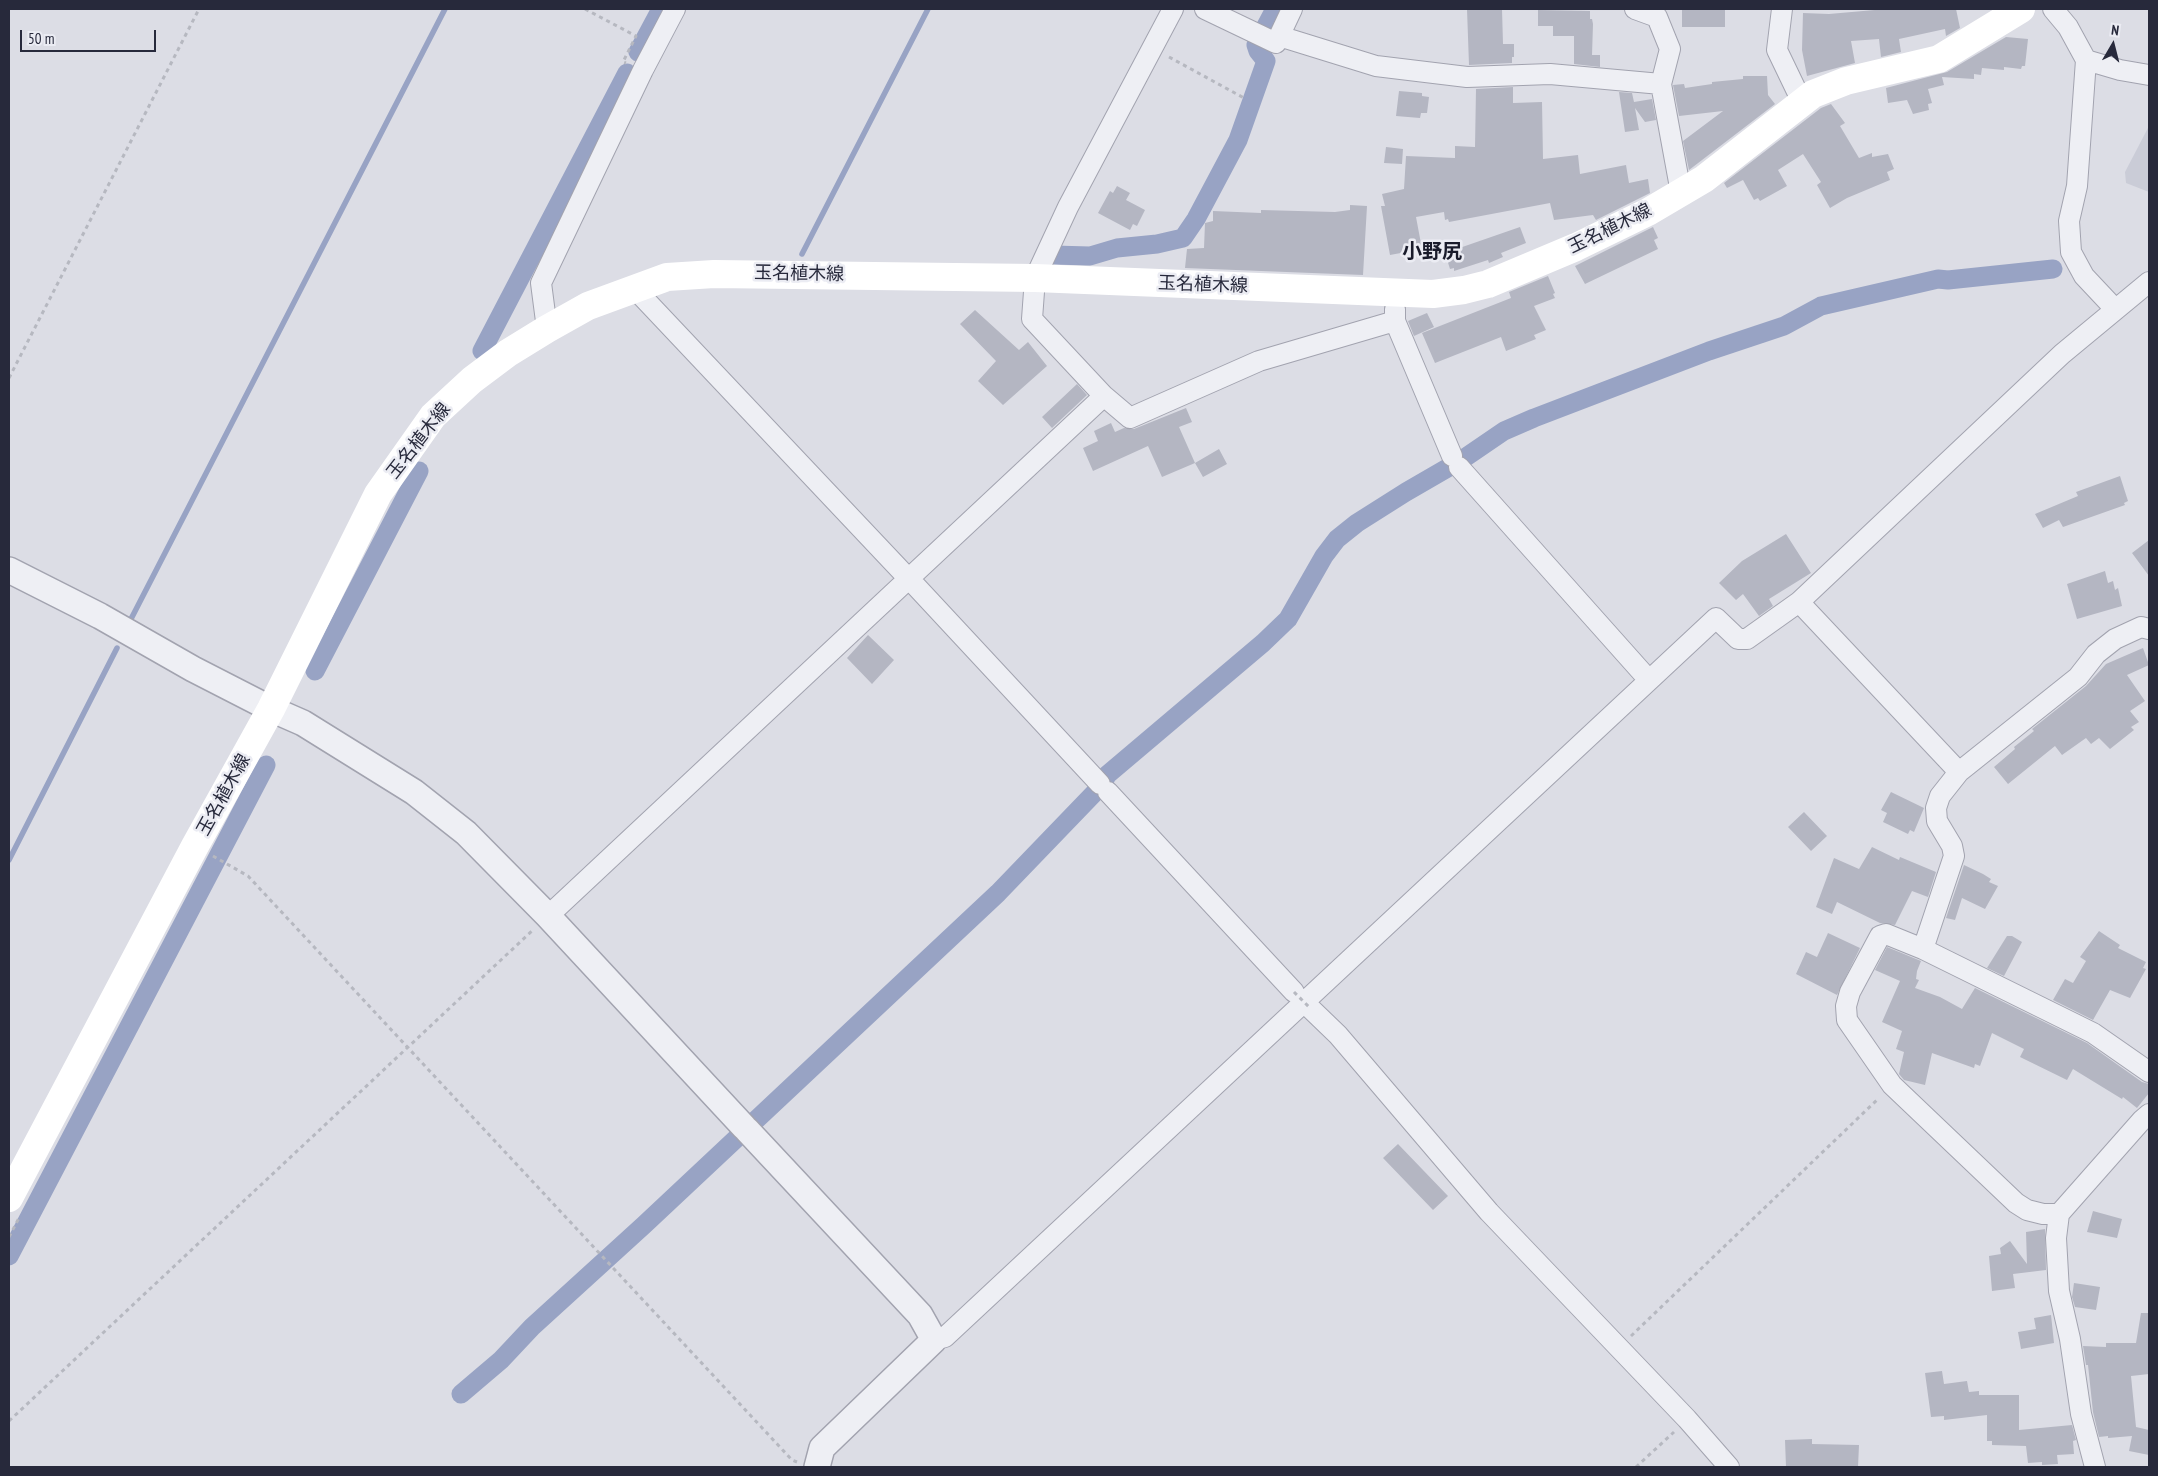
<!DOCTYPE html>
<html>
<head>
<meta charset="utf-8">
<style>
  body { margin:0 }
  #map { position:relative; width:2158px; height:1476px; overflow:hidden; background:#dcdde5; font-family:"PT Sans Narrow",sans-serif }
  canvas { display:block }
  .frame { position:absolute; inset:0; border:10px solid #27293b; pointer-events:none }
  .north { position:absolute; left:2088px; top:20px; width:50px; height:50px; -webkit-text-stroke:4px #ebecf3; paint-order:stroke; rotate:8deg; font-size:14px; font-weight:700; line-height:20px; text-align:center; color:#27293b }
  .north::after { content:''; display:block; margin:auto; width:18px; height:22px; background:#27293b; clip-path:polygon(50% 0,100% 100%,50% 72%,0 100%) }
  .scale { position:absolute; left:20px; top:30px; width:136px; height:22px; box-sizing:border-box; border:2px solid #27293b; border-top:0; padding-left:6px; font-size:15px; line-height:18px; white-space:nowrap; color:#27293b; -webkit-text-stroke:4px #ebecf3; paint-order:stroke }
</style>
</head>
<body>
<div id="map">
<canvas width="2158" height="1476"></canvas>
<div class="frame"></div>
<div class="north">N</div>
<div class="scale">50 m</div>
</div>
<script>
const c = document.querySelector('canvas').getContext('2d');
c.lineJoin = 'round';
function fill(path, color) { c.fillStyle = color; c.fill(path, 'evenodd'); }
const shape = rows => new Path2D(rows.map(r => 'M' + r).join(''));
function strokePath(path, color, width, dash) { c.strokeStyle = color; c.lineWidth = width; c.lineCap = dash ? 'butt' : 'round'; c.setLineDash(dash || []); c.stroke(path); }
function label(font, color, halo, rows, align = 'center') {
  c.font = font + ' "PT Sans Narrow","Noto Sans JP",sans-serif'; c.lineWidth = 5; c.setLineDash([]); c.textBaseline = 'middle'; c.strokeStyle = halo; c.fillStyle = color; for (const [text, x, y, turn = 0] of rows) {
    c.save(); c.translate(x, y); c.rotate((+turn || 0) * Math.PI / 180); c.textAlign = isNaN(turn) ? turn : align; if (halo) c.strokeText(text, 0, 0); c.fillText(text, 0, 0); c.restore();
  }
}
const built = shape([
  [2149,126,2149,192,2126,183,2125,172]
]);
const stream = shape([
  [802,254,928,9],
  [131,619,445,9],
  [9,860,117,648]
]);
const canal = shape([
  [638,52,661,9],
  [1053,255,1090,256,1117,248,1157,244,1183,238,1196,219,1238,140,1266,61,1258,51,1256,45,1275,9],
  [482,351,627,73],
  [315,671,419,471],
  [9,1256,266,765],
  [461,1394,501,1360,532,1327,644,1225,998,893,1103,784,1107,775,1263,643,1288,619,1324,556,1337,539,1357,523,1406,492,1463,459,1504,431,1534,418,1709,351,1784,326,1821,306,1938,279,1948,280,2053,269]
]);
const building = shape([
  [1467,9,1502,9,1503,44,1514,44,1514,57,1512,57,1512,63,1469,65],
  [1682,9,1725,9,1725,27,1682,27],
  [1886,9,1956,9,1960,28,1946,36,1945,29,1899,39,1901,52,1881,57,1879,39,1851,41,1855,63,1807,76,1802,50,1803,13,1829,14],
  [1538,10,1590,11,1590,19,1592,19,1593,24,1592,55,1600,55,1600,67,1574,64,1574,36,1553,36,1553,26,1538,26],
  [2006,37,2028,39,2025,66,2022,66,2021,69,2004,67,2004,70,1982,68,1981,75,1974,74,1974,79,1942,77,1944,85,1928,89,1932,103,1928,104,1929,110,1913,114,1907,100,1888,103,1886,88,1947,72],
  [1743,76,1767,76,1768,95,1775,104,1689,170,1683,141,1723,111,1679,116,1673,85,1684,84,1685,88,1712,84,1712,82,1743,79],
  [1513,87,1513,103,1542,102,1543,159,1578,155,1580,174,1626,165,1629,183,1648,179,1650,193,1596,220,1593,215,1554,220,1550,203,1449,222,1448,219,1445,220,1444,212,1416,217,1422,249,1390,255,1381,206,1385,206,1382,194,1404,189,1406,156,1455,158,1455,146,1475,147,1476,89],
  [1399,91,1422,93,1422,96,1429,97,1427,113,1421,113,1420,118,1396,116],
  [1619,92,1632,93,1634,102,1652,99,1656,120,1645,122,1635,108,1639,130,1625,132],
  [1831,104,1845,123,1840,126,1859,158,1872,153,1872,157,1888,154,1894,169,1887,172,1890,180,1847,198,1830,208,1817,185,1821,182,1803,154,1778,170,1787,186,1760,201,1758,198,1754,200,1743,180,1727,188,1724,183,1821,108],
  [1386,147,1403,149,1402,164,1384,163],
  [1117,186,1130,193,1126,200,1145,210,1137,226,1133,224,1130,230,1098,213,1110,191,1113,193],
  [1350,205,1367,206,1363,275,1185,268,1187,249,1204,248,1205,223,1213,221,1213,211,1261,213,1261,210,1335,212,1350,210],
  [1520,227,1526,243,1501,253,1503,257,1489,263,1488,260,1454,271,1454,268,1450,269,1445,253],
  [1653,227,1658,238,1654,240,1658,249,1585,284,1575,266],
  [1548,276,1555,293,1553,294,1555,298,1534,306,1546,330,1534,335,1536,339,1506,351,1501,337,1435,363,1422,333,1511,298,1509,292],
  [975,310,1019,350,1028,342,1047,366,1003,405,978,381,996,361,960,324],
  [1427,313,1434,327,1414,336,1408,321],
  [1077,384,1087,395,1052,428,1042,417],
  [1186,408,1192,422,1179,427,1195,463,1162,477,1148,446,1093,471,1083,448,1098,441,1094,431,1111,423,1115,432,1124,428,1134,429],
  [1219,449,1227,464,1203,477,1195,463],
  [2120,476,2128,501,2124,503,2125,505,2063,527,2059,520,2043,528,2035,514,2078,496,2076,492],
  [1786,534,1811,573,1769,599,1773,606,1759,616,1743,594,1736,600,1719,583,1742,561],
  [2149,540,2149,576,2132,553],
  [2105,571,2108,583,2113,581,2115,590,2118,588,2122,606,2077,619,2067,584],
  [868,635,894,660,872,684,847,658],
  [2143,648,2149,665,2127,675,2145,701,2130,711,2139,722,2131,727,2134,730,2110,749,2099,738,2091,744,2086,738,2062,755,2055,746,2008,784,1994,767,2015,749,2014,747,2034,731,2032,729,2086,686,2106,664],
  [1891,792,1924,808,1914,832,1910,830,1908,834,1883,822,1887,813,1881,810],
  [1804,812,1827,836,1811,851,1788,827],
  [1872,847,1899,860,1900,857,1936,872,1928,897,1912,891,1895,925,1880,923,1837,902,1832,914,1816,907,1834,858,1859,869],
  [1964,865,1983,874,1991,879,1989,882,1998,886,1985,909,1962,898,1955,920,1946,918],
  [2099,931,2120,945,2118,948,2146,962,2143,968,2146,969,2130,998,2110,990,2093,1020,2053,1000,2065,979,2073,983,2086,961,2080,957],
  [1828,933,1860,948,1837,995,1796,974,1806,952,1817,957],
  [2007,936,2012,936,2022,942,2004,976,1987,968],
  [1887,947,1921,961,1917,971,1916,979,1919,980,1915,988,1940,997,1962,1009,1975,988,2087,1043,2142,1082,2149,1084,2149,1093,2137,1108,2123,1097,2122,1099,2073,1069,2067,1080,2020,1057,2024,1049,1992,1033,1980,1066,1975,1064,1974,1068,1932,1053,1925,1085,1904,1080,1899,1074,1904,1052,1896,1049,1902,1031,1882,1022,1900,981,1875,970],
  [1398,1144,1448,1196,1433,1210,1383,1158],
  [2093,1211,2122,1219,2117,1238,2087,1232],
  [2045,1229,2046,1270,2013,1274,2015,1288,1992,1291,1989,1256,2001,1254,2000,1248,2010,1241,2027,1264,2026,1232],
  [2074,1283,2100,1287,2096,1310,2075,1307,2072,1297],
  [2141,1313,2149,1313,2149,1374,2131,1376,2136,1427,2149,1430,2149,1455,2129,1451,2132,1436,2108,1438,2108,1436,2099,1437,2093,1412,2088,1365,2086,1365,2083,1346,2106,1347,2106,1343,2136,1343],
  [2051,1315,2054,1343,2021,1349,2018,1332,2036,1329,2034,1318],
  [1942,1371,1944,1384,1967,1381,1969,1392,1979,1391,1979,1395,2019,1395,2019,1430,2072,1425,2076,1440,2073,1441,2074,1454,2057,1455,2058,1464,2042,1465,2042,1462,2028,1463,2026,1446,1992,1445,1992,1441,1987,1441,1987,1415,1944,1420,1944,1416,1931,1417,1925,1373],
  [1812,1439,1812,1444,1859,1445,1858,1467,1786,1467,1785,1440]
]);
const path = shape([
  [585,9,636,36,623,62,626,63],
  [1169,57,1244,98],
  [9,378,199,9],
  [213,856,248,876,792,1460,797,1462],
  [9,1237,19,1218],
  [1631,1336,1879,1098],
  [9,1421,534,929],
  [1636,1467,1674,1432]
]);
const minor = shape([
  [1205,9,1276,43,1292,9],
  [1635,9,1657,17,1670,49,1661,84,1681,193],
  [1782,9,1777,50,1802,102],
  [2053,9,2068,27,2086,60,2120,70,2149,75],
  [1279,36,1376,66,1467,77,1550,74,1661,84],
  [2086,60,2077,186,2069,221,2071,252,2084,276,2115,309],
  [635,289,907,577],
  [1395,309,1395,321,1452,456],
  [547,329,541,283,643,70,675,9],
  [1104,396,1130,418,1259,361,1395,321],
  [1459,467,1648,679],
  [913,583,1100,784],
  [1799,602,1959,772],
  [2149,629,2141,627,2115,639,2096,654,2078,677,1959,772,1940,796,1936,808,1937,821,1952,846,1954,856,1923,949,2093,1033,2149,1072],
  [1108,792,1294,992],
  [548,916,1104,396,1032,319,1035,278,1068,207,1173,9],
  [1923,949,1886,934,1880,936,1850,992,1846,1006,1847,1020,1892,1085,2016,1203,2027,1210,2043,1214,2059,1214],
  [1310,1008,1338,1035,1489,1212,1687,1419,1729,1467],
  [934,1340,945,1337,1716,618,1738,639,1747,639,1799,602,2062,354,2149,282],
  [2095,1467,2081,1414,2070,1339,2059,1291,2056,1238,2059,1214,2142,1120,2149,1114]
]);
const tertiary = shape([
  [9,570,100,616,193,669,271,709,303,723,414,792,466,833,548,916,744,1127],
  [747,1130,920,1315,934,1340,822,1448,817,1467]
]);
const secondary = shape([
  [9,1198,195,846,271,709,378,494,433,416,472,380,508,353,547,329,588,306,667,277,714,274,1035,278,1433,294,1464,290,1488,284,1576,247,1648,212,1704,179,1813,94,1846,81,1939,59,2021,9]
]);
const pathBridge = shape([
  [1294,992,1310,1008]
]);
const streetNames = [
  ["玉名植木線",1610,229,-26],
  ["玉名植木線",799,274,1],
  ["玉名植木線",1203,285,2],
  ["玉名植木線",419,441,-52],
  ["玉名植木線",224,795,-61]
];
const quarterNames = [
  ["小野尻",1432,252]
];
fill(built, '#caccd7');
strokePath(stream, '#98a3c4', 5.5);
strokePath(canal, '#98a3c4', 19);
fill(building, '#b4b6c2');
strokePath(minor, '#a2a3af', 22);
strokePath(tertiary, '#a2a3af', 28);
strokePath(path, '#b6b8c0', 3, [4, 4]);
strokePath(minor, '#eeeff4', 20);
strokePath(tertiary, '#eeeff4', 25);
strokePath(secondary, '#fff', 28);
strokePath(pathBridge, '#b6b8c0', 3, [4, 4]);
label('18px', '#27293b', '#ebecf3', streetNames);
label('bold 20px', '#191b2b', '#ebecf3', quarterNames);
</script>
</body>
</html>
